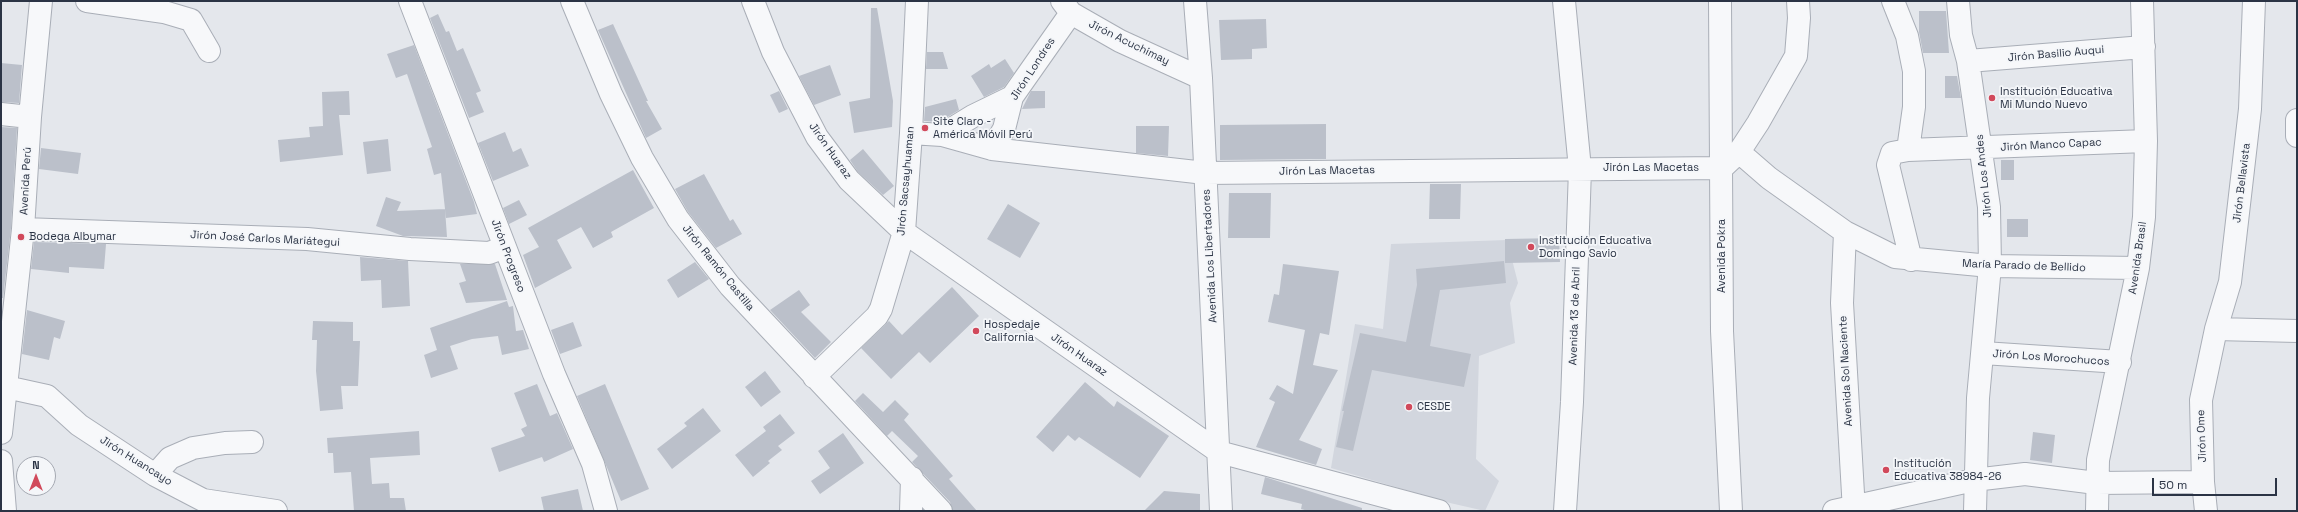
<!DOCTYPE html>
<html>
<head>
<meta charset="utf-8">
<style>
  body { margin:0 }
  #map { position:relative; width:2298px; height:512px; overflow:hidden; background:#e4e7ec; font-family:"Space Grotesk",sans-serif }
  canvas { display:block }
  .frame { position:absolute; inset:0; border:2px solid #2b3445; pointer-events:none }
  .north { position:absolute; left:16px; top:456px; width:40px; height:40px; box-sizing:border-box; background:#f4f6f9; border:1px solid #a4a8b1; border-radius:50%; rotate:0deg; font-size:11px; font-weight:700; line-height:16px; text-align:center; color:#2b3445 }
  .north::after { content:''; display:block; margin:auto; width:14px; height:18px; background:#d1495b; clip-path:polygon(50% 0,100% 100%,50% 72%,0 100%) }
  .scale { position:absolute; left:2152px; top:478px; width:125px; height:18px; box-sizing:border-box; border:2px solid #2b3445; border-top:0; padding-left:5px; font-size:12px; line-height:14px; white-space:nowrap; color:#2b3445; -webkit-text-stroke:3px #f4f6f9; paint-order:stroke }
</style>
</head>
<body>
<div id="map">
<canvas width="2298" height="512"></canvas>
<div class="frame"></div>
<div class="north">N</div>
<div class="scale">50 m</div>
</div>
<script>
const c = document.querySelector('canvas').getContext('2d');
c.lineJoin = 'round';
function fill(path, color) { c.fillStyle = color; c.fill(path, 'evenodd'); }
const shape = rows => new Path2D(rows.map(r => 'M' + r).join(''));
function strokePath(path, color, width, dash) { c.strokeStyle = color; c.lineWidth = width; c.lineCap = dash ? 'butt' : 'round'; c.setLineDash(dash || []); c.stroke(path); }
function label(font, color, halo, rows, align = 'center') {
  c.font = font + ' "Space Grotesk",sans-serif'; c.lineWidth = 3.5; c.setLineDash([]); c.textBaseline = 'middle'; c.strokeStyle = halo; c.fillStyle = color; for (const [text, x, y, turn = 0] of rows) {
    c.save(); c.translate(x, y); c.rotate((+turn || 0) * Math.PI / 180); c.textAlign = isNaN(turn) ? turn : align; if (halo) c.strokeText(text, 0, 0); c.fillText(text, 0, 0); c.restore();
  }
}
const built = shape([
  [1507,240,1518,283,1510,303,1515,343,1479,356,1476,459,1499,481,1485,511,1450,503,1331,468,1355,324,1383,329,1391,244]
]);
const building = shape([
  [871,8,877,8,893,101,892,127,854,133,849,102,870,98],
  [1919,11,1946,11,1949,53,1923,53,1919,32],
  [438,14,446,32,449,31,457,51,463,48,481,91,476,93,484,112,469,118,430,18],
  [1266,19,1267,48,1252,49,1252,59,1221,60,1219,20],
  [613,24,648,101,646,101,662,129,646,138,598,30],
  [414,45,474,202,477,214,446,218,441,173,434,175,427,149,432,147,407,74,396,78,387,54],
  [927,52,943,52,948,69,926,69],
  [1005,59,1014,73,1004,87,984,97,971,76,989,64,991,68],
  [1,63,22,65,19,103,1,102],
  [830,65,841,95,814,105,799,76],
  [1945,76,1957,76,1961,98,1945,98],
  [349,91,350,115,339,115,343,155,280,162,278,140,310,137,309,127,323,126,322,92],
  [779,91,788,109,779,113,770,95],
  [1031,91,1045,91,1045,108,1022,109],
  [956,99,959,110,939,122,924,121,925,107],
  [1326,124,1326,159,1220,160,1220,125],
  [1136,126,1169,126,1168,156,1136,153],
  [1,127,17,128,11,228,3,298,1,298],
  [505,132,513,152,521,148,529,166,493,181,478,143],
  [388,139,391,171,367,174,363,142],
  [41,148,81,153,78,174,39,169],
  [863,149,894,186,883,195,858,172,850,160],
  [2001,160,2014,160,2014,180,2001,180],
  [633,170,654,208,611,232,613,237,593,248,581,227,557,240,572,268,535,288,523,255,539,247,528,228],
  [704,174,730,221,733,219,742,234,716,248,688,212,675,189],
  [1430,184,1461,184,1460,219,1429,219],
  [1229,193,1271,193,1270,238,1228,238],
  [386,197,401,202,397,211,445,209,447,237,403,236,376,226],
  [519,200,527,215,509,224,503,208],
  [1008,204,1040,223,1020,258,987,239],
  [2007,219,2028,219,2028,237,2007,237],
  [1559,238,1560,262,1505,263,1505,239],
  [34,242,106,244,104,269,69,267,69,273,31,269],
  [360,257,408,261,410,306,382,308,381,280,361,281],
  [1504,261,1506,283,1440,290,1430,346,1471,354,1464,387,1372,370,1353,451,1336,447,1344,411,1342,411,1360,333,1406,342,1417,285,1416,269],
  [695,262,709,279,678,298,667,280],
  [460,264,495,264,507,300,466,303,459,283,466,281],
  [1283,264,1339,271,1329,335,1320,333,1313,365,1338,370,1299,440,1322,449,1316,465,1256,447,1275,402,1269,399,1277,385,1293,394,1305,330,1268,322,1274,294,1279,295],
  [952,287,979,316,930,363,919,352,891,379,861,348,889,321,902,335],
  [799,290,810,305,801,312,831,342,815,358,770,310],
  [507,301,509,307,513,306,516,331,523,330,529,349,502,355,498,336,472,339,450,346,458,369,431,378,424,355,437,350,430,328],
  [27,310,65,321,60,339,54,337,49,360,22,354],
  [313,321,353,322,353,341,360,341,358,386,341,386,343,409,320,411,316,371,317,340,312,340],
  [573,322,582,346,560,354,551,330],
  [765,371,781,392,761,407,745,387],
  [1085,382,1114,407,1117,401,1169,436,1140,478,1079,437,1075,441,1068,435,1053,452,1036,437],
  [537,384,550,416,557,413,573,449,544,462,542,457,499,472,491,448,525,436,521,429,527,426,514,393],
  [605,384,649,489,621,501,577,396],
  [863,393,883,412,895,400,909,414,904,420,953,476,949,479,977,511,953,511,950,502,912,462,918,456,892,431,887,436,855,401],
  [703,408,721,431,672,469,657,449,687,426,684,423],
  [780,414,795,433,778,446,782,450,768,461,770,463,753,477,735,455,766,431,763,427],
  [419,431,420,455,370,458,372,484,389,483,390,498,404,498,406,511,354,511,351,472,334,473,333,453,328,453,327,438],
  [2033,432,2055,435,2052,463,2030,460],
  [843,433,864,463,820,494,811,481,830,468,818,451],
  [1265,477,1362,508,1362,511,1308,511,1301,509,1302,504,1261,494],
  [578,489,583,511,544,511,541,497],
  [1164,491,1200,494,1200,511,1144,511]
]);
const minor = shape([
  [87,1,164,12,191,20,209,51],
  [410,1,554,374,593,464,606,511],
  [572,1,611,94,642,158,678,219,730,286,941,511],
  [753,1,773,52,817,137,849,180,904,232,1219,452,1439,511],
  [1062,1,1071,13,1120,41,1201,78],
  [1195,1,1201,78,1221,511],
  [1564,1,1580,169,1572,402,1565,511],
  [1720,1,1722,331,1731,511],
  [1893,1,1907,36,1914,71,1914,107,1908,150,1892,153,1888,165,1911,260],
  [1958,1,1961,35,1968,61,1989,207,1990,266,1978,398,1975,511],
  [1968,61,2144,47],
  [1,114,30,117],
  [2297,120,2297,136],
  [911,133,942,135,992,149,1205,173,1722,168,1739,152,1758,123,1796,56,1799,18,1798,1],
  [942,135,973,116,1012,97],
  [992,149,1004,129,1012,97,1071,13],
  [1908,150,2146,141],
  [1739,152,1769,178,1845,232,1895,257,1990,266,2138,268],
  [23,229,307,239,410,249,489,253,505,247],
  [1845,232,1842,303,1854,511],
  [2216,329,2297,331],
  [1983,353,2120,362],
  [814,377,877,316,881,309,904,232,911,133,917,1],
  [6,387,47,396,79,425,155,475,203,500,276,511],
  [1,433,23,229,30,117,41,1],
  [1,461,5,511],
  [155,475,170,458,193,448,225,443,252,442],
  [911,511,912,478],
  [1834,511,1974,480,2025,474,2096,483,2203,482],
  [2097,511,2098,460,2138,268,2144,217,2146,141,2142,1],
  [2206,511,2203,482,2201,400,2216,329,2230,282,2250,109,2254,1]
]);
const markers = [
  [1992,98,4,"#d1495b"],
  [925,128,4,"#d1495b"],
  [21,237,4,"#d1495b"],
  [1531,247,4,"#d1495b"],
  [976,331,4,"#d1495b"],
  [1409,407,4,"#d1495b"],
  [1886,470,4,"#d1495b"]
];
const streetNames = [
  ["Jirón Acuchimay",1129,43,26],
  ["Jirón Basilio Auqui",2056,54,-5],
  ["Jirón Londres",1033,69,-57],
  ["Jirón Manco Capac",2051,145,-3],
  ["Jirón Huaraz",830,151,55],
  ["Jirón Las Macetas",1651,168],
  ["Jirón Las Macetas",1327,171,-1],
  ["Jirón Los Andes",1984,176,-96],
  ["Avenida Perú",26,181,-87],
  ["Jirón Sacsayhuaman",906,181,-85],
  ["Jirón Bellavista",2242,183,-83],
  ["Jirón José Carlos Mariátegui",265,239,3],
  ["Jirón Progreso",508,256,69],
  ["Avenida Los Libertadores",1210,256,-93],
  ["Avenida Pokra",1722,256,-90],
  ["Avenida Brasil",2138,258,-82],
  ["María Parado de Bellido",2024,266,2],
  ["Jirón Ramón Castilla",718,268,51],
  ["Avenida 13 de Abril",1575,316,-88],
  ["Jirón Huaraz",1079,355,35],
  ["Jirón Los Morochucos",2051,358,4],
  ["Avenida Sol Naciente",1846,371,-93],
  ["Jirón Ome",2202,436,-92],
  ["Jirón Huancayo",136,461,32]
];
const poiNames = [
  ["Institución Educativa",2000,92],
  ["Mi Mundo Nuevo",2000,105],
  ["Site Claro -",933,122],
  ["América Móvil Perú",933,135],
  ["Bodega Albymar",29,237],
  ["Institución Educativa",1539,241],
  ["Domingo Savio",1539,254],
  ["Hospedaje",984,325],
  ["California",984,338],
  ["CESDE",1417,407],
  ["Institución",1894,464],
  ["Educativa 38984-26",1894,477]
];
fill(built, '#d2d6de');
fill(building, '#bbc0ca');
strokePath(minor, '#a9aeb7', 24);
strokePath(minor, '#f7f8fa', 22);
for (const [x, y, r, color] of markers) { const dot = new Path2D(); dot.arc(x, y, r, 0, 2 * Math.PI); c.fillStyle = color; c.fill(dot); strokePath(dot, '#f4f6f9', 1.5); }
label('11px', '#2b3445', '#f4f6f9', streetNames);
label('11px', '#2b3445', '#f4f6f9', poiNames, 'left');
</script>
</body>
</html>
